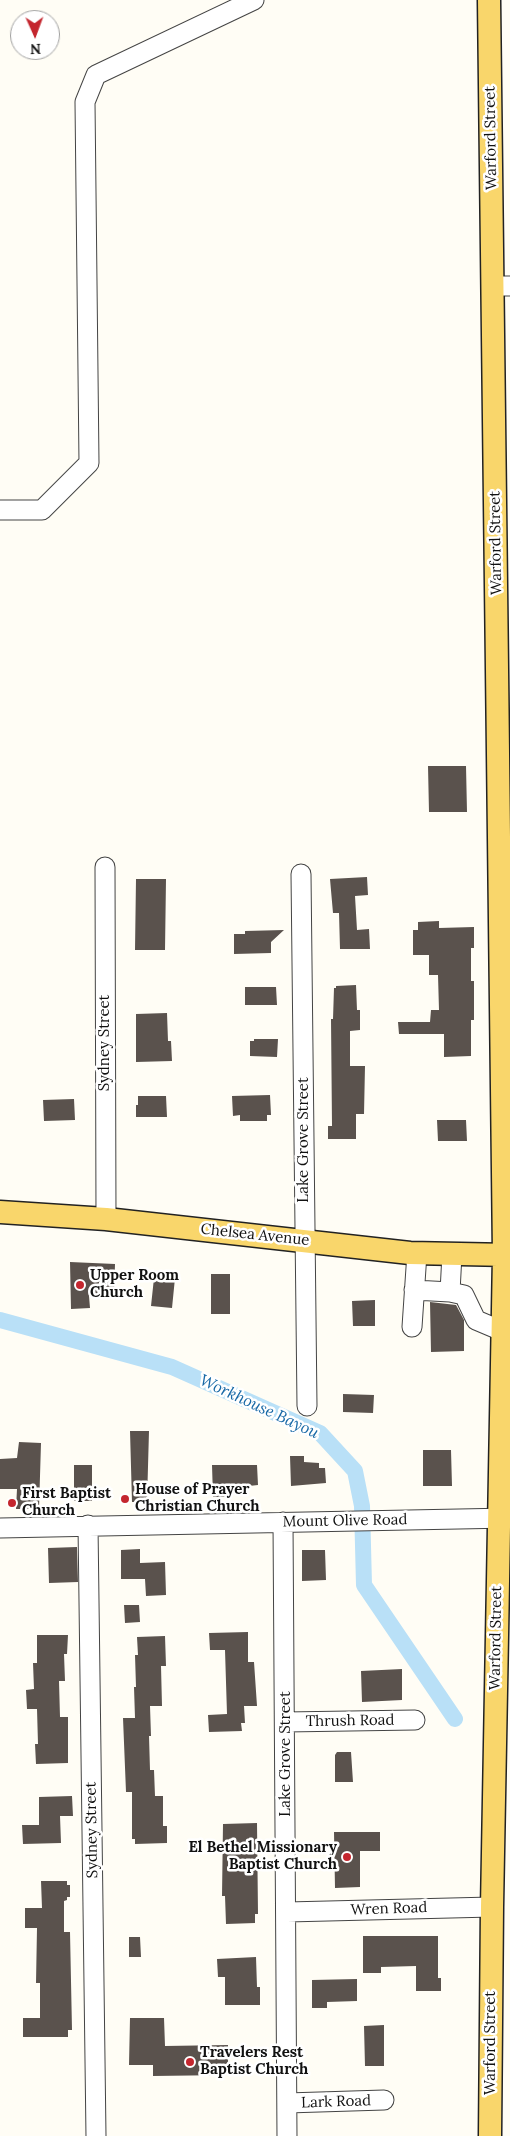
<!DOCTYPE html>
<html>
<head>
<meta charset="utf-8">
<style>
  body { margin:0 }
  #map { position:relative; width:510px; height:2136px; overflow:hidden; background:#fffdf5; font-family:Lora,serif }
  canvas { display:block }
  .north { position:absolute; left:10px; top:10px; width:50px; height:50px; box-sizing:border-box; background:#fff; border:1px solid #a0a0a0; border-radius:50%; rotate:178deg; font-size:14px; font-weight:700; line-height:20px; text-align:center; color:#111 }
  .north::after { content:''; display:block; margin:auto; width:18px; height:22px; background:#c4262e; clip-path:polygon(50% 0,100% 100%,50% 72%,0 100%) }
</style>
</head>
<body>
<div id="map">
<canvas width="510" height="2136"></canvas>
<div class="north">N</div>
</div>
<script>
const c = document.querySelector('canvas').getContext('2d');
c.lineJoin = 'round';
const shape = rows => new Path2D(rows.map(r => 'M' + r).join(''));
function strokePath(path, color, width, dash) { c.strokeStyle = color; c.lineWidth = width; c.lineCap = dash ? 'butt' : 'round'; c.setLineDash(dash || []); c.stroke(path); }
function fill(path, color) { c.fillStyle = color; c.fill(path, 'evenodd'); }
function label(font, color, halo, rows, align = 'center') {
  c.font = font + ' Lora,serif'; c.lineWidth = 5; c.setLineDash([]); c.textBaseline = 'middle'; c.strokeStyle = halo; c.fillStyle = color; for (const [text, x, y, turn = 0] of rows) {
    c.save(); c.translate(x, y); c.rotate((+turn || 0) * Math.PI / 180); c.textAlign = isNaN(turn) ? turn : align; if (halo) c.strokeText(text, 0, 0); c.fillText(text, 0, 0); c.restore();
  }
}
const canal = shape([
  [0,1320,172,1367,320,1433,355,1471,362,1506,364,1585,455,1719]
]);
const building = shape([
  [428,766,466,766,467,812,429,812],
  [367,877,368,895,355,896,357,930,369,929,370,949,340,949,339,913,333,913,330,879],
  [136,879,166,879,165,950,135,950],
  [439,921,439,928,474,927,474,948,471,948,471,981,474,981,474,1020,471,1020,471,1056,444,1057,444,1034,399,1034,398,1022,430,1022,431,1010,439,1010,438,975,429,975,429,955,413,955,413,930,418,930,418,922],
  [284,930,271,942,271,953,234,954,234,934,245,934,245,931],
  [356,985,357,1010,360,1010,360,1030,350,1031,350,1066,365,1066,364,1114,356,1114,356,1139,328,1139,328,1126,332,1126,331,1019,333,1019,334,988,336,988,336,986],
  [245,987,276,987,277,1005,245,1005],
  [167,1013,168,1041,171,1041,172,1061,136,1062,136,1014],
  [254,1039,278,1039,277,1057,250,1056,250,1041,254,1041],
  [270,1095,271,1115,267,1115,267,1121,240,1121,240,1115,233,1116,232,1096],
  [138,1096,166,1096,167,1117,136,1117,136,1105,138,1105],
  [74,1099,75,1120,44,1121,43,1100],
  [437,1120,466,1120,467,1141,438,1141],
  [70,1262,115,1264,114,1296,89,1296,90,1308,71,1309],
  [211,1274,230,1274,230,1314,211,1314],
  [162,1277,175,1278,172,1308,151,1306,154,1278,162,1279],
  [375,1300,375,1326,353,1326,352,1301],
  [430,1302,456,1305,464,1320,464,1351,431,1352],
  [343,1394,374,1395,373,1413,343,1412],
  [130,1431,149,1431,147,1502,132,1502],
  [19,1442,41,1443,39,1509,16,1509,17,1489,0,1489,0,1459,17,1458],
  [423,1450,451,1450,452,1486,423,1486],
  [290,1456,304,1456,304,1462,319,1463,319,1468,325,1468,326,1483,291,1486],
  [74,1465,92,1465,92,1501,74,1501],
  [212,1465,257,1465,258,1485,231,1488,229,1497,213,1497],
  [77,1547,78,1582,49,1583,48,1548],
  [140,1549,140,1563,165,1562,166,1595,146,1596,145,1579,121,1579,121,1550],
  [302,1550,325,1550,326,1580,302,1581],
  [124,1605,139,1605,140,1622,125,1623],
  [248,1632,248,1662,254,1662,257,1706,244,1706,245,1723,241,1723,242,1731,209,1732,208,1715,227,1714,225,1650,210,1650,209,1633],
  [37,1635,68,1635,67,1654,64,1654,65,1681,59,1681,60,1717,68,1717,68,1763,36,1764,35,1744,38,1744,37,1709,27,1709,26,1690,34,1689,33,1663,37,1663],
  [165,1636,166,1666,161,1666,162,1706,150,1706,151,1736,149,1736,150,1770,154,1770,155,1796,163,1796,163,1826,167,1826,167,1843,135,1844,135,1839,132,1839,132,1792,126,1792,123,1718,135,1718,134,1687,136,1687,135,1655,138,1655,137,1637],
  [402,1669,402,1700,362,1702,361,1671],
  [337,1752,351,1752,353,1782,335,1782,335,1755],
  [72,1796,73,1816,60,1816,61,1843,23,1844,22,1825,39,1825,39,1797],
  [257,1823,258,1914,255,1914,255,1923,226,1924,225,1896,222,1896,223,1824],
  [334,1832,380,1832,380,1851,360,1851,360,1887,335,1888],
  [41,1881,67,1881,67,1885,70,1885,70,1897,67,1897,67,1900,64,1901,64,1932,70,1932,72,2030,68,2030,68,2037,23,2037,23,2018,40,2018,40,1983,36,1983,37,1928,25,1928,25,1908,42,1908],
  [363,1936,438,1936,438,1978,441,1978,441,1991,416,1991,416,1966,381,1967,381,1973,363,1973],
  [129,1937,140,1937,141,1957,129,1957],
  [256,1957,257,1987,260,1987,260,2005,225,2005,225,1977,218,1977,217,1959],
  [357,1979,357,2001,327,2002,327,2008,312,2008,312,1980],
  [130,2018,164,2018,165,2046,228,2045,228,2075,153,2076,153,2065,129,2065],
  [384,2025,384,2066,365,2066,364,2026]
]);
const minor = shape([
  [493,286,510,286],
  [0,510,42,510,89,463,85,102,96,75,254,0],
  [105,867,106,1219],
  [301,874,307,1406],
  [414,1290,450,1292,452,1254],
  [450,1292,464,1295,476,1320,502,1331],
  [412,1327,417,1253],
  [283,1522,287,2136],
  [88,1525,96,2136],
  [0,1528,510,1518],
  [285,1722,415,1720],
  [287,1912,492,1907],
  [287,2103,384,2100]
]);
const major = shape([
  [489,0,504,1255,492,1907,490,2136],
  [0,1212,106,1219,410,1253,510,1255]
]);
const markers = [
  [80,1285,5,"#c4262e"],
  [125,1499,5,"#c4262e"],
  [12,1503,5,"#c4262e"],
  [347,1857,5,"#c4262e"],
  [190,2062,5,"#c4262e"]
];
const streetNames = [
  ["Warford Street",491,138,-91],
  ["Warford Street",496,543,-91],
  ["Sydney Street",105,1043,-90],
  ["Lake Grove Street",304,1140,-90],
  ["Chelsea Avenue",255,1235,6],
  ["Mount Olive Road",345,1521,-1],
  ["Warford Street",496,1638,-89],
  ["Thrush Road",350,1721,-1],
  ["Lake Grove Street",286,1754,-90],
  ["Sydney Street",92,1830,-91],
  ["Wren Road",389,1909,-2],
  ["Warford Street",491,2043,-90],
  ["Lark Road",336,2102,-2]
];
const poiNames = [
  ["Upper Room",90,1276],
  ["Church",90,1293],
  ["House of Prayer",135,1490],
  ["Christian Church",135,1507],
  ["First Baptist",22,1494],
  ["Church",22,1511],
  ["El Bethel Missionary",337,1848,"right"],
  ["Baptist Church",337,1865,"right"],
  ["Travelers Rest",200,2053],
  ["Baptist Church",200,2070]
];
const waterNames = [
  ["Workhouse Bayou",259,1407,25]
];
strokePath(canal, '#b9e0f7', 16);
fill(building, '#5a524d');
strokePath(minor, '#444', 21);
strokePath(major, '#222', 25);
strokePath(minor, '#fff', 19);
strokePath(major, '#f9d66b', 22);
for (const [x, y, r, color] of markers) { const dot = new Path2D(); dot.arc(x, y, r, 0, 2 * Math.PI); c.fillStyle = color; c.fill(dot); strokePath(dot, '#fff', 2); }
label('15px', '#111', '#fff', streetNames);
label('bold 15px', '#111', '#fff', poiNames, 'left');
label('italic 16px', '#1768a6', '#fff', waterNames);
</script>
</body>
</html>
